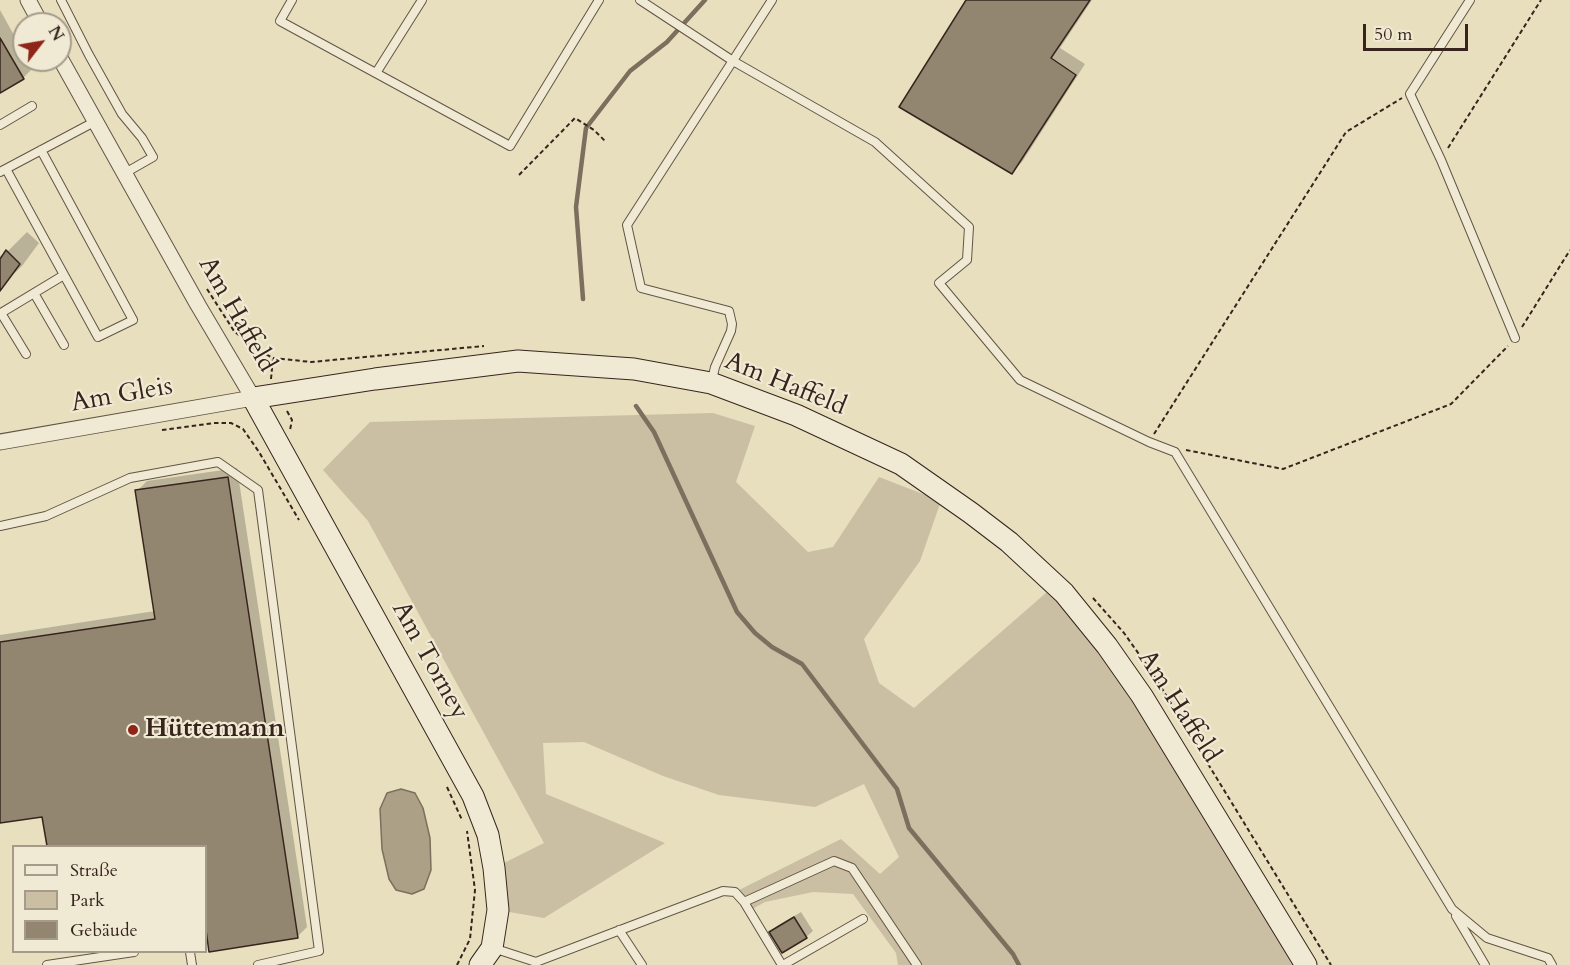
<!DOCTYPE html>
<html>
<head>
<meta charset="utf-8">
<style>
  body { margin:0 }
  #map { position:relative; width:1570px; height:965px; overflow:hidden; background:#e8dfbe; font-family:Cardo,serif }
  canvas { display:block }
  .legend { position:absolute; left:12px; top:845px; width:195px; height:108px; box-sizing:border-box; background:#f0ead5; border:2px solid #a69b8b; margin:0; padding:8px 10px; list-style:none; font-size:18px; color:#37251d }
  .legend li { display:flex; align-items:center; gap:12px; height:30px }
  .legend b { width:30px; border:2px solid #a69b8b }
  .north { position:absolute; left:12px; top:12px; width:60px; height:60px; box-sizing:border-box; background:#f0ead5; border:2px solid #a69b8b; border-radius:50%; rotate:59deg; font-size:16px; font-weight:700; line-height:24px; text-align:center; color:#37251d }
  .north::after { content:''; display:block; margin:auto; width:21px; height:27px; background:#8f2418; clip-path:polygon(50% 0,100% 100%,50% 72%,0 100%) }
  .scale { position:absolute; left:1363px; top:24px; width:105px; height:27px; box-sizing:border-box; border:3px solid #37251d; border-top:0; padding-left:8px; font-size:18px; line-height:21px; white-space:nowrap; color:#37251d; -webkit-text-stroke:4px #f0ead5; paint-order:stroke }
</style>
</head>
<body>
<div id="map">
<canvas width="1570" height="965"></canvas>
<ul class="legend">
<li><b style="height:8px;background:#f0ead5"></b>Straße</li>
<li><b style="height:16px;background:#cabfa3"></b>Park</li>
<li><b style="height:16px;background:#938671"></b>Gebäude</li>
</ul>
<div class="north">N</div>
<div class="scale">50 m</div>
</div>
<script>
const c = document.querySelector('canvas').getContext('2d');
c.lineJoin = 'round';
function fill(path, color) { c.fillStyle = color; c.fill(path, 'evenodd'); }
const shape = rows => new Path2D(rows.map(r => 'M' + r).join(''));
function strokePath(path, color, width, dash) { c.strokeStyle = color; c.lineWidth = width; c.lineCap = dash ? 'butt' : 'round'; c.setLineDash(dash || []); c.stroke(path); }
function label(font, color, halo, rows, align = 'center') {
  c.font = font + ' Cardo,serif'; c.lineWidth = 4.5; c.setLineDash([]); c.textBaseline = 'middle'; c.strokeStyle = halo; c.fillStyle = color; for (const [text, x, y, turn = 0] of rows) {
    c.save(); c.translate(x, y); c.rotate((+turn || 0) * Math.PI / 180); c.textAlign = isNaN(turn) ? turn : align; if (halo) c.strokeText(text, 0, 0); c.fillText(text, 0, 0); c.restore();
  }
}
const green = shape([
  [713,413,755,426,736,482,808,552,833,547,879,477,941,501,920,561,864,639,879,683,914,708,1055,585,1107,646,1306,965,898,965,896,953,853,894,813,892,765,902,749,911,735,892,841,839,880,874,899,857,864,784,815,807,719,795,663,776,584,742,543,743,546,794,665,843,544,918,498,910,494,868,544,843,368,521,323,470,370,422]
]);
const water = shape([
  [401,789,415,793,423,808,430,838,431,870,424,889,412,894,396,890,389,879,382,849,380,809,387,793,401,789]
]);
const shadow = shape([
  [968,0,1092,0,1060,48,1085,64,1022,162,1012,172],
  [0,10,24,53,24,60,28,60,33,68,23,78,0,91],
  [27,232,39,243,22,266,0,287,0,256,6,253],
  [237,468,307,927,297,937,210,950,206,919,206,846,48,846,44,815,0,822,0,635,155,611,137,491,147,481],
  [801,912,813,931,806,937,771,932,777,926]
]);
const stream = shape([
  [583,299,576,207,586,128,630,71,667,42,705,0],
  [636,406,654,432,737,612,755,633,772,647,802,664,897,789,909,828,1013,954,1019,965]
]);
const building = shape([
  [966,0,1090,0,1051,58,1076,75,1012,174,899,107,966,0],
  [0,38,24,79,0,93,0,38],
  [6,250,20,264,0,291,0,259,6,250],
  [228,477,298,938,209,952,206,930,206,846,47,846,42,817,0,823,0,642,155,619,135,490,228,477],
  [794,917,807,938,782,953,769,932,794,917]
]);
const path = shape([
  [60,32,67,45],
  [1448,148,1541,0],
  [519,175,575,118,594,130,606,142],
  [207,289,234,331,253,347,273,358,311,362,484,346],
  [1522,327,1570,250],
  [271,379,273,358],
  [287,411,292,420,290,430],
  [162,430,214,423,231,423,243,429,259,452,299,520],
  [1154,434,1346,132,1402,98],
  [1186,450,1283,469,1451,404,1508,346],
  [1093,598,1124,633,1153,674,1331,965],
  [447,787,462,820],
  [457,965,470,939,475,890,467,831]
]);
const lane = shape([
  [61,0,89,55,122,114,142,138,153,157,125,173],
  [292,0,280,21,510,146,599,0],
  [640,0,733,61,875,142,969,227,967,260,939,283,1020,380,1149,442,1175,452,1452,909,1487,938,1548,958,1552,965],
  [1470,0,1410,94,1441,160,1515,338],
  [376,73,422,0],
  [0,125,32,106],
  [6,169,98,337,133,320,41,150],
  [0,172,96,121],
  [34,293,64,345],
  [26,354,1,313,64,275],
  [712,380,715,367,731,331,732,324,729,311,641,288,627,225,772,0],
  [0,526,46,516,130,478,218,462,258,490,319,951,258,965],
  [744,902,782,965],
  [1456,916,1485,965],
  [619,930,642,965],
  [493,948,536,962,723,891,735,892,744,902,834,861,852,868,917,965],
  [190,952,192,965],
  [47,965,134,952],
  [783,965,863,919]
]);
const street = shape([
  [28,0,41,24],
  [0,442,253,398,198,305,60,58]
]);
const secondary = shape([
  [480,965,492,948,498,910,494,868,488,835,473,796,253,398,375,379,518,361,634,369,711,383,796,415,901,464,971,513,1009,542,1064,593,1107,646,1142,696,1306,965]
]);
const markers = [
  [133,730,6,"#8f2418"]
];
const streetNames = [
  ["Am Haffeld",236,315,60],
  ["Am Haffeld",785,385,22],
  ["Am Gleis",122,396,-10],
  ["Am Torney",429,661,61],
  ["Am Haffeld",1178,707,57]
];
const poiNames = [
  ["Hüttemann",145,730]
];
fill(green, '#cabfa3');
fill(water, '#aca087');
strokePath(water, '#7d6f5d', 1.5);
fill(shadow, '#0003');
strokePath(stream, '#7d6f5d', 4.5);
fill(building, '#938671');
strokePath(building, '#37251d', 1.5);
strokePath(lane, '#635445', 10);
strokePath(street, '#635445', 17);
strokePath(secondary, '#37251d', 23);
strokePath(path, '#37251d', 2, [4.5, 3]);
strokePath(lane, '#f0ead5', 8);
strokePath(street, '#f0ead5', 15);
strokePath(secondary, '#f0ead5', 21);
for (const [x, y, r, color] of markers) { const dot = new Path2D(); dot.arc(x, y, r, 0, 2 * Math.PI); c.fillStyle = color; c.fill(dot); strokePath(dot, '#f0ead5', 2); }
label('26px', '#37251d', '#f0ead5', streetNames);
label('bold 26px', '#37251d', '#f0ead5', poiNames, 'left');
</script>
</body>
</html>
